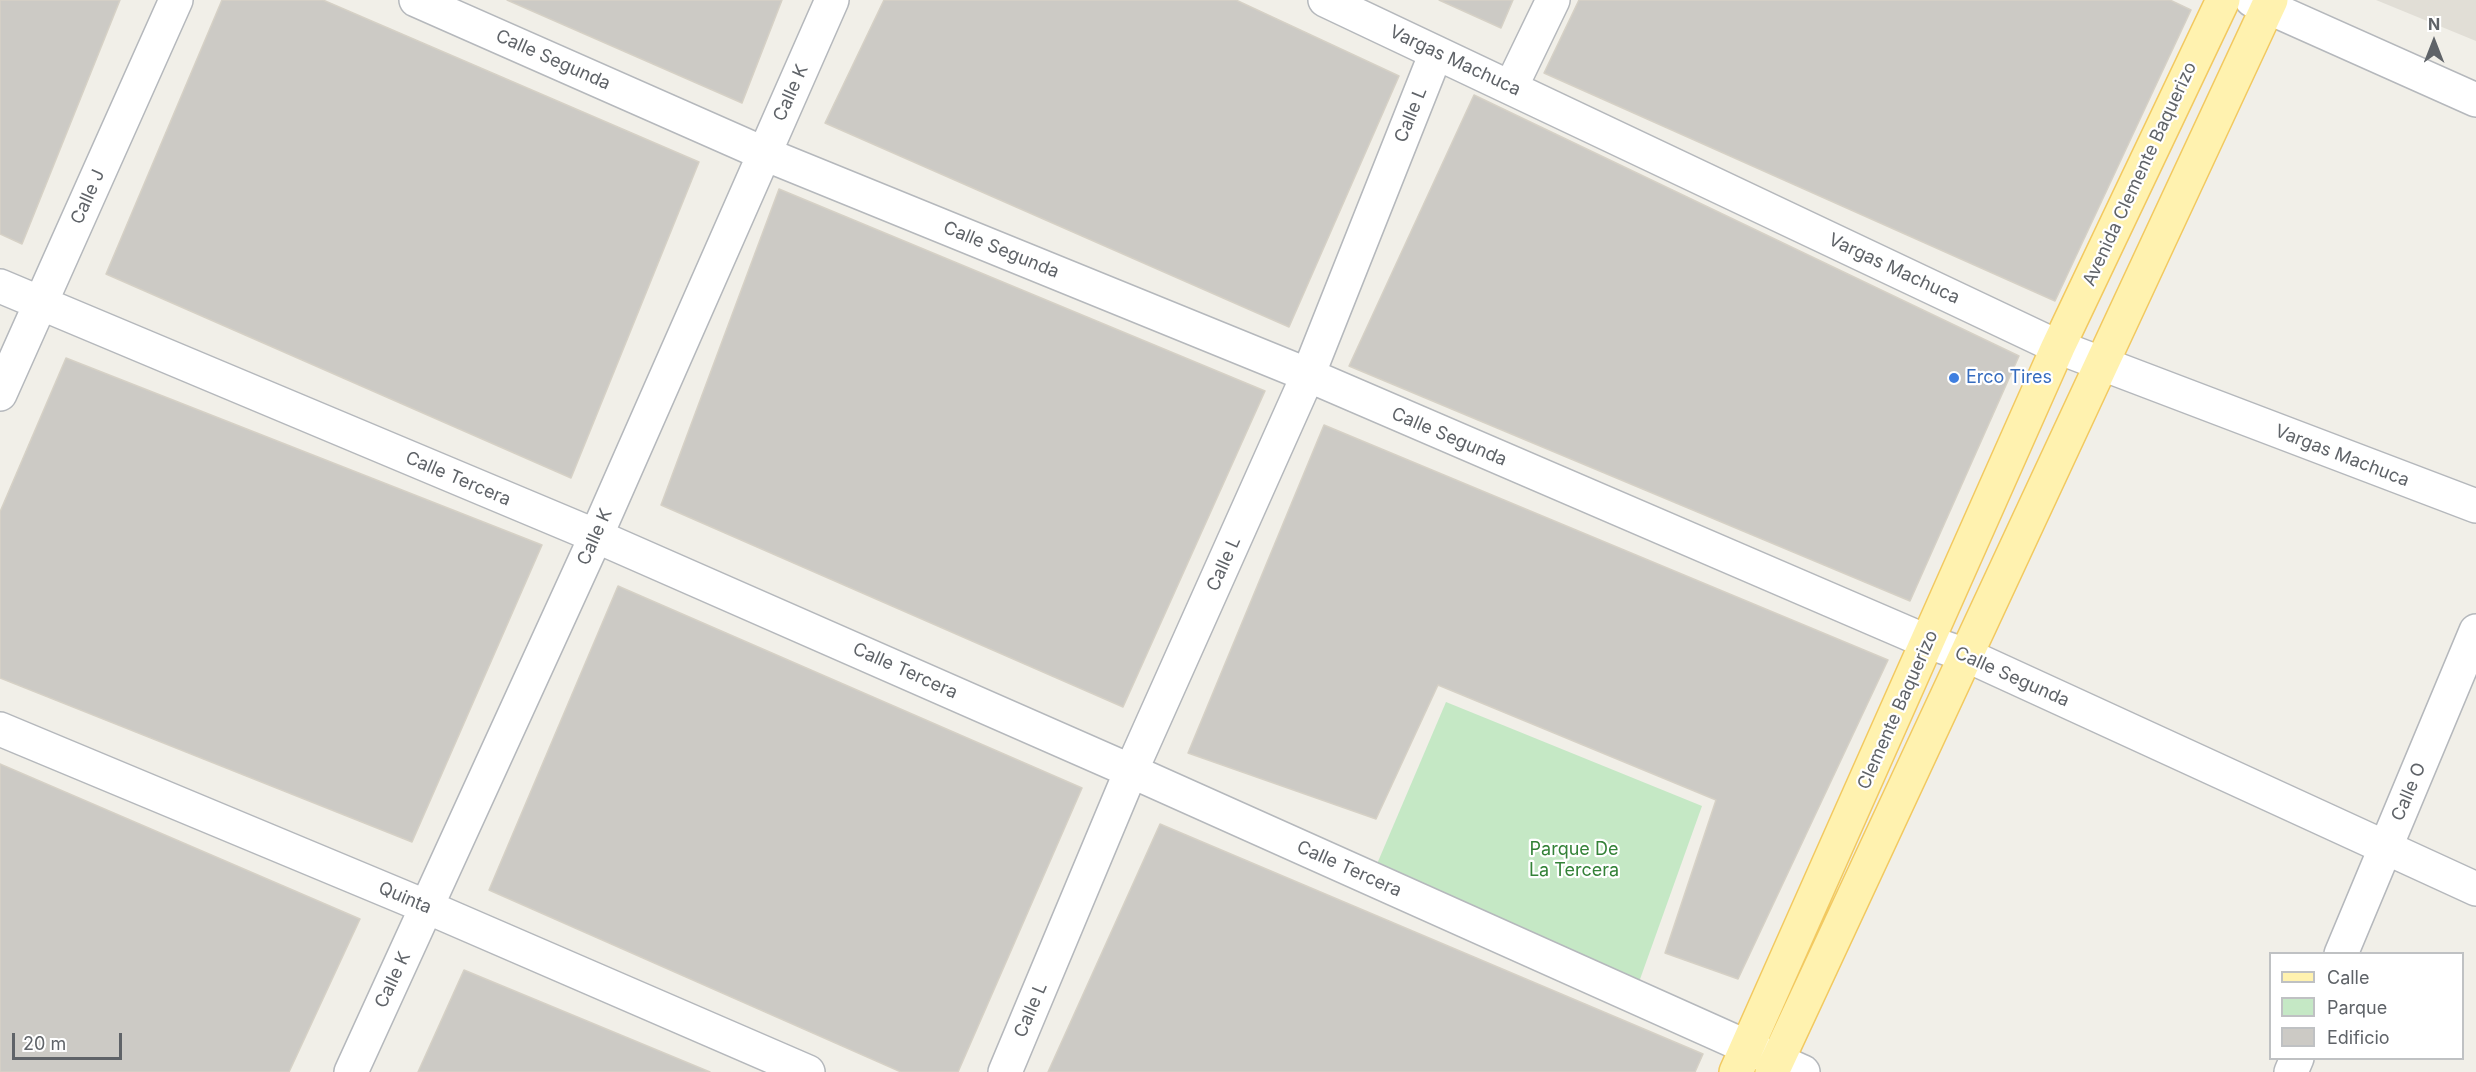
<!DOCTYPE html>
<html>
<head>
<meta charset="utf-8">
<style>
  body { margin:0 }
  #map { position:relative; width:2476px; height:1072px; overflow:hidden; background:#f1efe8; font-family:Inter,sans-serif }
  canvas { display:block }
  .legend { position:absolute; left:2269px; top:952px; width:195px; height:108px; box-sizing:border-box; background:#fff; border:2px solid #bfc1c3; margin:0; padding:8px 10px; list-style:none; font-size:18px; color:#5f6368 }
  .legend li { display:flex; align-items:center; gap:12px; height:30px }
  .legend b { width:30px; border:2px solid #bfc1c3 }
  .north { position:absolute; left:2404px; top:12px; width:60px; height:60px; -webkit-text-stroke:4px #fff; paint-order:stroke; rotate:0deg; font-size:16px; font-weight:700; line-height:24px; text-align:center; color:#5f6368 }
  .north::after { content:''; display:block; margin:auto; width:21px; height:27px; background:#5f6368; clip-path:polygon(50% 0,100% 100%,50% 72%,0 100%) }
  .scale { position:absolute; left:12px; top:1033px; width:110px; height:27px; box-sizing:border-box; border:3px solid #5f6368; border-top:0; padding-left:8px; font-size:18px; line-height:21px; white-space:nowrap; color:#5f6368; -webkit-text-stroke:4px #fff; paint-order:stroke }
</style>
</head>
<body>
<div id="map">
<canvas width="2476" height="1072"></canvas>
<ul class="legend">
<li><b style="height:8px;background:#fff2af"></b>Calle</li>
<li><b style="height:16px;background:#c5e8c5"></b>Parque</li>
<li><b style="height:16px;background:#cccac5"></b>Edificio</li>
</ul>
<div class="north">N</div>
<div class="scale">20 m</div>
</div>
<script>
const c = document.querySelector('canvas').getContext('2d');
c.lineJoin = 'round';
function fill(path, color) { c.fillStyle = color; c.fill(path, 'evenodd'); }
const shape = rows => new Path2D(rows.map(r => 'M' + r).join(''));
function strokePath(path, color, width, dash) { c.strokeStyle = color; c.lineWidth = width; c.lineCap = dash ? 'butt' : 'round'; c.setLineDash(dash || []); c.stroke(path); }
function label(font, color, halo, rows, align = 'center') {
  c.font = font + ' Inter,sans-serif'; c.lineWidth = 4.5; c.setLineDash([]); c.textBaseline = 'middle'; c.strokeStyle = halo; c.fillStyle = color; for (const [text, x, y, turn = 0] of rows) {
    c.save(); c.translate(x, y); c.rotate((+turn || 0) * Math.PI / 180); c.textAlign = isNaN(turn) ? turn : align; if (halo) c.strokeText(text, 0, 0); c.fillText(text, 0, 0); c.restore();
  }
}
const education = shape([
  [2376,0,2476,0,2476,41]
]);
const green = shape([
  [1446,702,1702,806,1634,996,1371,878]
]);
const building = shape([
  [0,0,120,0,22,244,0,234,0,0],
  [222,0,323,0,699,162,571,478,106,274,222,0],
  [507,0,782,0,742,103,507,0],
  [884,0,1236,0,1399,76,1289,327,825,123,884,0],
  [1439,0,1513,0,1501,28,1439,0],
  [1579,0,2170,0,2191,10,2055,301,1544,73,1579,0],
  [1474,95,2019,356,1910,601,1349,366,1474,95],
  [779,189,1265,391,1123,707,661,505,779,189],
  [66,358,542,545,412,842,0,678,0,512,66,358],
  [1324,425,1888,660,1738,979,1665,953,1716,800,1438,685,1376,819,1188,753,1324,425],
  [618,586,1082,788,958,1072,901,1072,489,890,618,586],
  [0,764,360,919,289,1072,0,1072,0,764],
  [1160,824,1703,1054,1695,1072,1048,1072,1160,824],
  [464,970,710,1072,418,1072,464,970]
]);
const minor = shape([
  [416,0,765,154,1308,375,1928,642,1966,655,2476,889],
  [1325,0,2058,347,2476,506],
  [2252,0,2476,100],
  [1511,87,1553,0],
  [0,286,596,536,1131,771,1803,1072],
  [0,394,176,0],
  [0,729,427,907,808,1072],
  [2341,954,2476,631],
  [351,1072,596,536,832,0],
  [1005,1072,1131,771,1308,375,1436,53],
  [2291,1072,2297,1058]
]);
const major = shape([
  [1736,1072,2058,347,2223,0],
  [1772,1072,2271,0]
]);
const markers = [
  [1954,378,6,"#3f7fe0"]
];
const streetNames = [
  ["Calle Segunda",553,60,24],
  ["Vargas Machuca",1455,61,25],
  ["Calle K",791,93,-66],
  ["Calle L",1411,115,-68],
  ["Avenida Clemente Baquerizo",2140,174,-65],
  ["Calle J",88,197,-66],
  ["Calle Segunda",1001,250,22],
  ["Vargas Machuca",1894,269,25],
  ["Calle Segunda",1449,437,23],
  ["Vargas Machuca",2342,456,21],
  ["Calle Tercera",458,479,23],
  ["Calle K",595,537,-66],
  ["Calle L",1224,564,-66],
  ["Calle Tercera",905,671,24],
  ["Calle Segunda",2012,677,24],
  ["Clemente Baquerizo",1898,710,-66],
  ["Calle O",2409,792,-67],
  ["Calle Tercera",1349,869,24],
  ["Quinta",405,898,23],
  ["Calle K",393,980,-65],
  ["Calle L",1031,1010,-67]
];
const shopNames = [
  ["Erco Tires",1966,378]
];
const parkNames = [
  ["Parque De",1574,850],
  ["La Tercera",1574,871]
];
fill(education, '#e1ded6');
fill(green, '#c5e8c5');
fill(building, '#cccac5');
strokePath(building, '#d6d1c6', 1.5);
strokePath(minor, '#b5b8bc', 36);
strokePath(major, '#f2c960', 36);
strokePath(minor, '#fff', 33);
strokePath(major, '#fff2af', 33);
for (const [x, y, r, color] of markers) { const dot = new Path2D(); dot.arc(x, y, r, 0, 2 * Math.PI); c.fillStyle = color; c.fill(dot); strokePath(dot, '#fff', 2); }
label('18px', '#5f6368', '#fff', streetNames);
label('18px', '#366cbe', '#fff', shopNames, 'left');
label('18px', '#348238', '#fff', parkNames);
</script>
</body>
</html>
